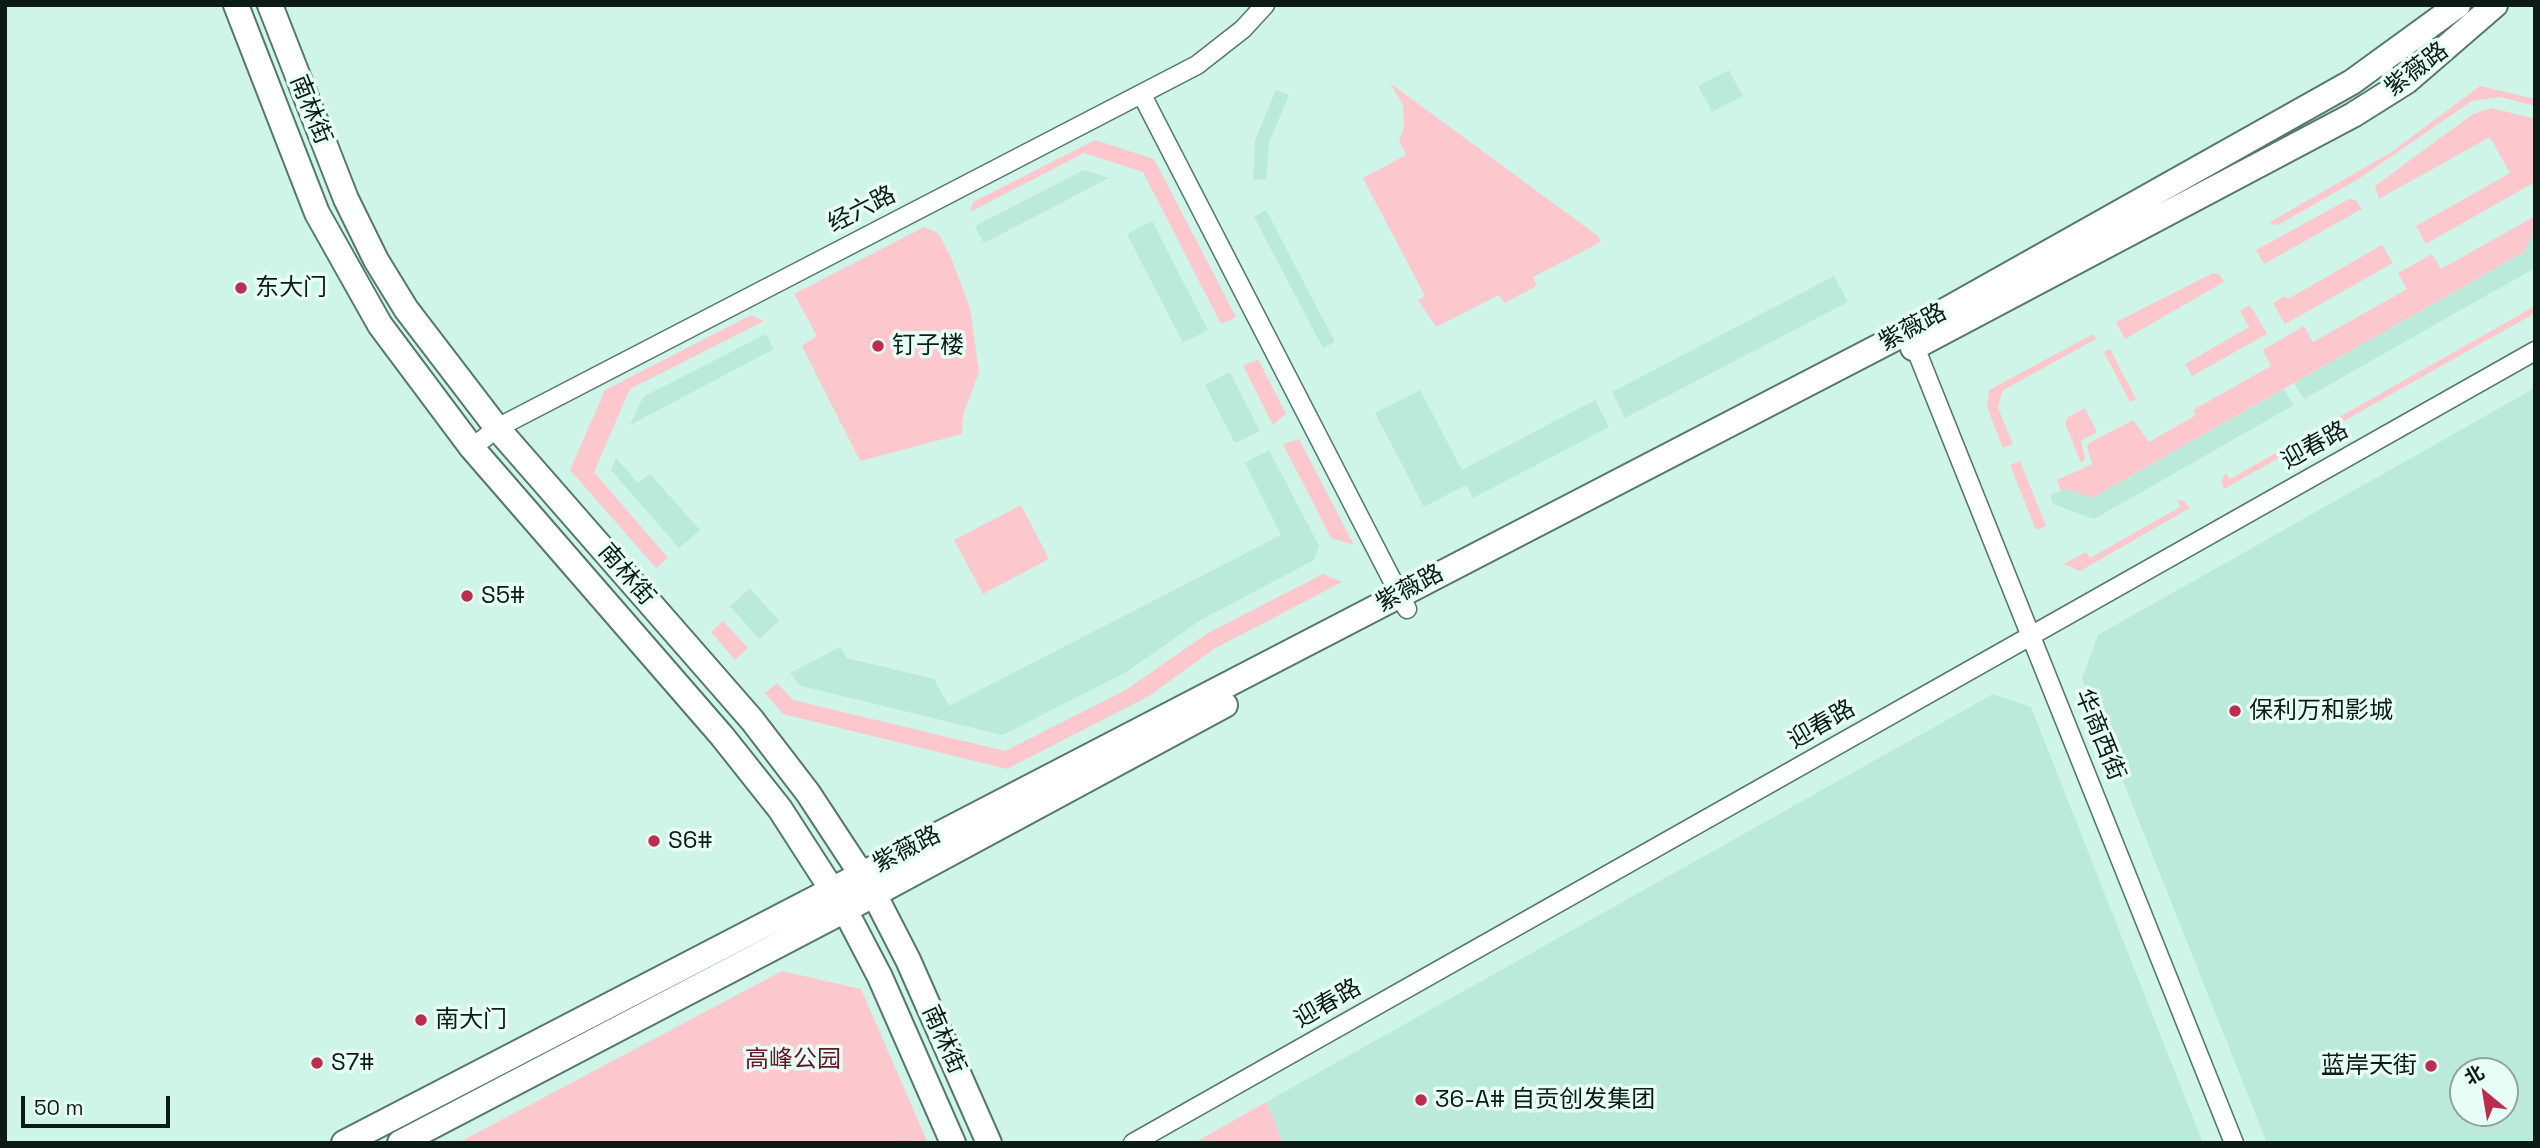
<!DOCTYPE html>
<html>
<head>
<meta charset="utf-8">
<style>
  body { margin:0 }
  #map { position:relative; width:2540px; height:1148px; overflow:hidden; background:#cef5e8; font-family:"Space Grotesk","Noto Sans SC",sans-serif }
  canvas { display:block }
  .frame { position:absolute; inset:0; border:7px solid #0d1b17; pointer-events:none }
  .north { position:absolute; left:2449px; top:1057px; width:70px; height:70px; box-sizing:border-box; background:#e7fef6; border:2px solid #90a39d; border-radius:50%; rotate:330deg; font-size:19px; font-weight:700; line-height:28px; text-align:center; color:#0d1b17 }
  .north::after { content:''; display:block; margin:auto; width:24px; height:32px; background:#bd2d50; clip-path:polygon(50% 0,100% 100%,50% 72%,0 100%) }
  .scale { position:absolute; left:21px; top:1096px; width:149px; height:32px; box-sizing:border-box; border:4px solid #0d1b17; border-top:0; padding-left:9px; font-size:21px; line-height:24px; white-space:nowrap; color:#0d1b17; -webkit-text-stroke:5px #e7fef6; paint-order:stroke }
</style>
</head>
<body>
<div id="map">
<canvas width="2540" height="1148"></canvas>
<div class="frame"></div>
<div class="north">北</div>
<div class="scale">50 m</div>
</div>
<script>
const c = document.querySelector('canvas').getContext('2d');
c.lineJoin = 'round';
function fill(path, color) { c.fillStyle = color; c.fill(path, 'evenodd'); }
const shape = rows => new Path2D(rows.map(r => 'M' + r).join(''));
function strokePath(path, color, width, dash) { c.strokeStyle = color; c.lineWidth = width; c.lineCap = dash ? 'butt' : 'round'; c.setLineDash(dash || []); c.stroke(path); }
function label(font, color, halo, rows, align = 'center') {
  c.font = font + ' "Space Grotesk","Noto Sans SC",sans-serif'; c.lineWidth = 7; c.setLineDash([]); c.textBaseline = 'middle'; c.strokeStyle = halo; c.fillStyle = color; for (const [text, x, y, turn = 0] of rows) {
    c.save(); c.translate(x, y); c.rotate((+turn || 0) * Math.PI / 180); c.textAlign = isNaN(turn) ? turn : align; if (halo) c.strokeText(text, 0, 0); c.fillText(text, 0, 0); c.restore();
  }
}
const built = shape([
  [1729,70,1743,96,1712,112,1698,86],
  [1276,90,1289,95,1269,143,1266,180,1253,179,1255,140],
  [1084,170,1109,178,984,243,975,226],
  [1266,210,1335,342,1323,348,1254,217],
  [1152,221,1208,330,1183,343,1127,234],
  [2533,228,2535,268,2304,399,2294,383,2524,252],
  [1834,276,1848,302,1625,418,1612,392],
  [766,334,774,349,630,425,643,397],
  [1230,372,1260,431,1235,443,1205,385],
  [2535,388,2535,1143,2267,1143,2082,678,2098,635],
  [2463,1071,2505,1071,2505,1113,2463,1113],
  [2284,389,2294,405,2094,519,2053,504,2050,495,2066,489,2092,498],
  [1420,390,1462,470,1595,400,1609,427,1473,498,1466,485,1424,507,1375,413],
  [1269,450,1319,546,1314,560,1199,621,1128,671,1003,735,801,686,790,673,840,647,847,658,934,679,949,706,1281,535,1245,463],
  [616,458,638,483,650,474,700,530,679,548,611,470],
  [750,588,779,621,759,639,730,606],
  [1993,694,2031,707,2203,1143,1283,1143,1266,1102]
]);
const green = shape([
  [1390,83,1598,236,1601,242,1533,277,1537,286,1504,303,1499,295,1436,327,1418,300,1425,296,1363,178,1406,155,1399,141,1404,127,1403,105],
  [2480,86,2535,99,2535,106,2500,97,2472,101,2357,180,2278,225,2268,223,2390,153],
  [2492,108,2535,119,2535,182,2426,244,2416,226,2510,173,2490,137,2379,199,2375,186,2473,114],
  [1095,140,1154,159,1236,317,1221,324,1143,172,1084,153,970,212,973,202],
  [2349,199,2356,200,2362,209,2264,264,2256,250],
  [2535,216,2535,229,2524,252,2092,498,2066,489,2061,491,2057,480,2092,464,2087,446,2089,443,2133,420,2149,442,2196,415,2193,410,2271,366,2263,350,2304,326,2313,342,2407,289,2398,273,2432,254,2441,269],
  [924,227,938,233,950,255,970,308,979,372,963,415,962,434,860,461,802,346,817,336,794,294],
  [2382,245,2393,263,2285,324,2273,303,2285,296,2288,299],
  [2213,273,2219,274,2224,282,2125,339,2116,322],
  [2250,305,2267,334,2192,376,2185,364,2249,327,2240,311],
  [2535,306,2535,313,2224,489,2221,481,2226,473,2230,479],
  [751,315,764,321,630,389,594,472,668,558,656,568,570,470,605,390],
  [2093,334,2096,339,2002,391,1998,408,2013,444,2003,448,1987,407,1989,390],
  [2110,349,2136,399,2130,402,2104,352],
  [1258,359,1286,414,1273,425,1243,366],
  [2085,408,2097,432,2081,441,2085,459,2081,463,2065,423,2068,417],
  [1299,439,1354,545,1331,538,1283,444],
  [2020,461,2046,526,2036,530,2010,465],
  [2177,500,2184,501,2190,508,2080,571,2064,564,2086,552,2090,558,2180,507],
  [1021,505,1049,559,983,594,954,540],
  [1323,574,1342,582,1214,649,1149,696,1007,769,783,714,765,693,777,683,793,700,1005,751,1124,691,1208,633],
  [723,621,748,648,735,660,711,632],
  [782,971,861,989,928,1143,458,1143],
  [1266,1102,1283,1143,1194,1143]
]);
const street = shape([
  [1142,95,1407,609],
  [1915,347,2234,1143],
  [472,448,497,428,1197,65,1243,29,1265,5],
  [1133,1143,2535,351]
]);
const secondary = shape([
  [236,5,317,213,380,325,472,448,722,736,780,809,845,910,880,977,953,1143],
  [270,5,346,199,376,260,406,309,497,428,752,720,808,793,873,892,908,960,989,1143],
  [1913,348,2353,115,2407,81,2495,5],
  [344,1143,1907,332,2352,82,2458,5],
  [400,1143,845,910,1225,705]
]);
const markers = [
  [241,288,7,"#bd2d50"],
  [878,346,7,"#bd2d50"],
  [467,596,7,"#bd2d50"],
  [2235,711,7,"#bd2d50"],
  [654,841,7,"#bd2d50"],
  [421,1020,7,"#bd2d50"],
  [317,1063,7,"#bd2d50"],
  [2431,1066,7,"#bd2d50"],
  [1421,1100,7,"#bd2d50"]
];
const streetNames = [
  ["紫薇路",2417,70,-37],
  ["南林街",310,110,68],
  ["经六路",862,210,-27],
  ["紫薇路",1913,328,-28],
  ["迎春路",2315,446,-29],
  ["南林街",626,575,49],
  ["紫薇路",1410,589,-28],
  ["迎春路",1822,725,-30],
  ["华商西街",2099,735,68],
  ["紫薇路",907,850,-27],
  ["迎春路",1328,1004,-30],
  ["南林街",943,1040,66]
];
const poiNames = [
  ["东大门",255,288],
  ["钉子楼",892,346],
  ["S5#",481,596],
  ["保利万和影城",2249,711],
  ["S6#",668,841],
  ["南大门",435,1020],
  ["S7#",331,1063],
  ["蓝岸天街",2417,1066,"right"],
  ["36-A# 自贡创发集团",1435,1100]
];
const parkNames = [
  ["高峰公园",793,1060]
];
fill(built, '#bbeada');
fill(green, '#fdc8cd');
strokePath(street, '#55776c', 21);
strokePath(secondary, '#55776c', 28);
strokePath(street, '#fff', 18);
strokePath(secondary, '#fff', 24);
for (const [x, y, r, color] of markers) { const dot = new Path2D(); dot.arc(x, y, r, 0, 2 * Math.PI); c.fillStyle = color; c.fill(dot); strokePath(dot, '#e7fef6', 2.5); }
label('24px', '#0d1b17', '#e7fef6', streetNames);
label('24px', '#0d1b17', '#e7fef6', poiNames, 'left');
label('24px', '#671628', '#e7fef6', parkNames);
</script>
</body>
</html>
